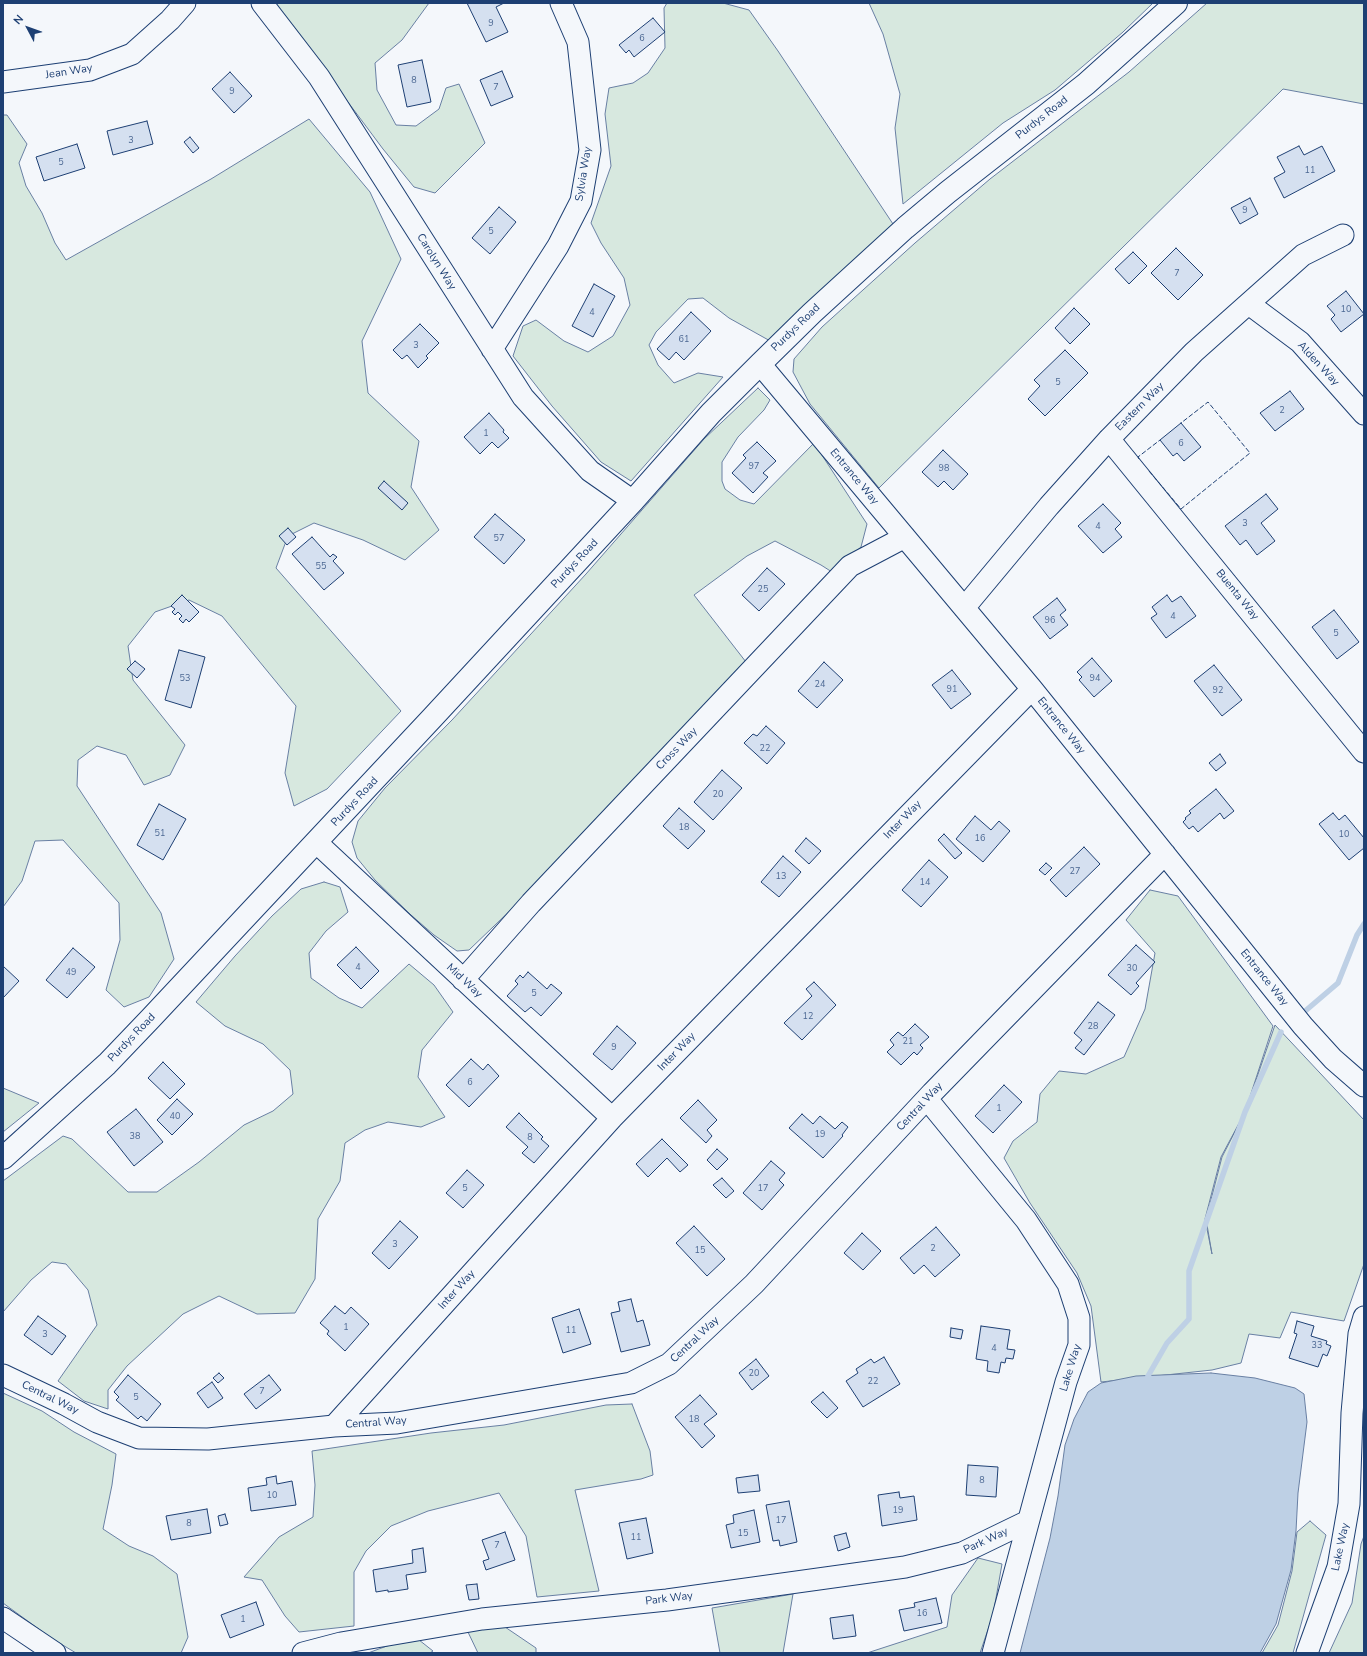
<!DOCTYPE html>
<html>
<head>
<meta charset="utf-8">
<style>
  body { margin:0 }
  #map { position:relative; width:1367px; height:1656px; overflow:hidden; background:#f4f7fb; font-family:"Nunito Sans",sans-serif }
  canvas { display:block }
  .frame { position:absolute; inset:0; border:4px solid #1d3f73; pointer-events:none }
  .north { position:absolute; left:8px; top:8px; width:40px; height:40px; -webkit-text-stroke:3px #f4f7fb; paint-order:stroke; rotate:311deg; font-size:11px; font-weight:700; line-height:16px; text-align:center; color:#1d3f73 }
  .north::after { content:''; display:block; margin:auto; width:14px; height:18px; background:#1d3f73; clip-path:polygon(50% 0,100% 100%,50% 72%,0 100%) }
</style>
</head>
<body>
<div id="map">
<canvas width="1367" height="1656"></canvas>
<div class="frame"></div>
<div class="north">N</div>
</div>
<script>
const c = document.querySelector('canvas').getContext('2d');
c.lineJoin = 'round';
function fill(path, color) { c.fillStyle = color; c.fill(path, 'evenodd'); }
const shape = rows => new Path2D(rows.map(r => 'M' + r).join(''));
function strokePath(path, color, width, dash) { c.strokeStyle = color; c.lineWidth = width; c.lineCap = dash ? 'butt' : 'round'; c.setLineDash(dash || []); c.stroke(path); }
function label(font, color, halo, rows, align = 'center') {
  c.font = font + ' "Nunito Sans",sans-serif'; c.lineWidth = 3; c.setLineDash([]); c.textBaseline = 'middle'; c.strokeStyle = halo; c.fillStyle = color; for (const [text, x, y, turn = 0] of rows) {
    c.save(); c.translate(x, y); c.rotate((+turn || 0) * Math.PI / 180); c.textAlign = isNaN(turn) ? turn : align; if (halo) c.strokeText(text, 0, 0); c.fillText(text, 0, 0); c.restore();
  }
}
const green = shape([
  [274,3,429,3,402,40,375,63,377,90,396,125,416,126,439,109,446,88,459,84,485,143,435,193,414,187,383,149,274,3],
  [667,3,723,3,749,10,778,51,893,224,772,342,729,318,703,298,688,299,656,332,649,345,658,365,674,383,698,373,723,377,631,481,601,462,552,406,513,356,523,326,536,320,564,341,588,352,613,336,630,305,624,278,601,243,591,223,611,166,605,114,609,88,633,83,648,73,665,48,664,8,667,3],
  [869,3,1153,3,1123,32,1055,90,1003,123,903,204,895,128,900,94,883,34,869,3],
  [1207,3,1364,3,1364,104,1283,89,879,488,810,404,793,372,794,359,822,327,915,243,990,179,1129,72,1207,3],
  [3,115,7,115,27,144,19,163,26,186,42,213,55,243,66,260,211,179,309,119,370,192,401,259,362,341,368,393,419,441,411,487,439,530,405,560,363,540,314,523,288,536,276,568,401,711,327,789,294,806,285,773,296,706,222,616,189,600,155,612,128,646,133,680,185,745,170,775,144,785,126,755,97,746,78,760,77,786,161,913,174,959,149,997,124,1007,106,990,120,940,119,903,63,840,35,841,22,881,3,907,3,115],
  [758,388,770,400,764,410,738,437,722,462,722,481,725,489,740,500,754,504,814,443,867,524,861,547,832,572,821,565,775,541,747,556,694,595,746,662,518,903,469,950,457,951,434,935,411,915,375,880,357,858,352,842,358,821,385,788,452,720,586,574,704,439,758,388],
  [324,882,340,887,348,912,326,931,309,953,311,978,339,998,362,1008,409,964,434,985,453,1012,422,1050,418,1077,445,1117,421,1127,388,1122,365,1130,345,1143,340,1181,318,1219,315,1279,295,1313,257,1314,219,1296,183,1314,127,1366,108,1390,108,1409,84,1401,58,1381,97,1325,88,1290,66,1264,52,1262,31,1280,3,1312,3,1181,63,1136,72,1139,128,1192,157,1192,199,1162,244,1125,273,1111,293,1094,290,1070,263,1044,225,1026,196,1002,235,956,272,916,301,889,324,882],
  [1150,890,1178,896,1273,1026,1245,1112,1221,1157,1205,1219,1212,1254,1206,1219,1222,1157,1245,1112,1275,1025,1364,1120,1364,1264,1344,1321,1291,1312,1280,1338,1249,1334,1241,1363,1212,1370,1101,1382,1091,1306,1077,1273,1030,1203,1004,1158,1013,1141,1037,1122,1040,1094,1059,1071,1086,1074,1124,1057,1145,1009,1155,953,1126,920,1150,890],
  [3,1088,39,1103,3,1132,3,1088],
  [3,1393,42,1411,74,1432,116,1454,112,1485,103,1529,129,1546,153,1556,177,1574,188,1637,181,1653,76,1653,51,1638,3,1603,3,1393],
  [632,1404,650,1451,653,1475,641,1479,575,1490,599,1591,537,1597,526,1536,499,1493,428,1511,391,1526,366,1551,354,1572,354,1626,299,1632,285,1616,262,1580,244,1577,279,1537,313,1517,315,1485,312,1451,431,1433,504,1425,606,1405,632,1404],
  [1310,1521,1326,1535,1293,1653,1262,1653,1278,1625,1292,1571,1297,1532,1310,1521],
  [1364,1536,1364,1653,1329,1653,1352,1603,1361,1544,1364,1536],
  [978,1558,1002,1564,993,1615,980,1653,867,1653,947,1627,952,1595,978,1558],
  [793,1594,783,1653,720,1653,712,1608,793,1594],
  [505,1627,536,1648,536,1653,478,1653,467,1630,505,1627],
  [414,1636,433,1651,430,1653,368,1653,414,1636]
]);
const water = shape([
  [1211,1373,1255,1378,1295,1388,1304,1394,1307,1422,1298,1493,1296,1531,1291,1570,1276,1624,1260,1653,1020,1653,1050,1538,1058,1496,1065,1445,1074,1419,1088,1392,1101,1383,1136,1376,1211,1373]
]);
const stream = shape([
  [1304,1012,1338,983,1357,935,1364,924],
  [1148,1376,1167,1343,1189,1319,1189,1271,1245,1112,1281,1032]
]);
const building = shape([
  [467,3,504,3,496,7,508,32,486,42,467,3],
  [653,18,665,32,634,57,629,50,626,53,619,45,653,18],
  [422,60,431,102,407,107,398,65,422,60],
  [502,71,513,97,491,106,480,80,502,71],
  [230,72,252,96,234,113,212,89,230,72],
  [147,121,153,144,113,155,107,131,147,121],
  [190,137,199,148,193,153,184,142,190,137],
  [77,144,85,168,44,181,36,157,77,144],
  [1299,146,1304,155,1322,146,1335,171,1284,198,1274,178,1285,172,1277,157,1299,146],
  [1250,198,1258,214,1240,224,1231,208,1250,198],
  [499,207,516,222,490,254,472,238,499,207],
  [1176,248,1203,275,1178,300,1151,273,1176,248],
  [1133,252,1147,266,1129,284,1115,269,1133,252],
  [594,284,615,296,593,337,572,326,594,284],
  [1346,291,1364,314,1341,332,1331,319,1335,315,1327,306,1346,291],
  [1074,308,1090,324,1070,344,1055,328,1074,308],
  [691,312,711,331,684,360,676,352,669,360,657,349,691,312],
  [420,324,439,343,426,356,428,358,418,368,407,355,402,359,393,350,420,324],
  [1065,350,1088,373,1045,416,1028,399,1040,386,1034,380,1065,350],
  [1290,391,1304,409,1275,431,1260,413,1290,391],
  [489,413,504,430,503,432,509,438,498,448,492,442,480,454,464,437,489,413],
  [1181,423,1201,447,1184,461,1177,453,1173,456,1160,440,1181,423],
  [757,442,776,461,763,473,768,477,753,493,732,473,746,458,743,455,757,442],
  [943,450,968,474,953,490,944,481,938,487,922,472,943,450],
  [384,481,408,503,402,510,378,488,384,481],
  [1266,494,1278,509,1261,523,1275,541,1257,555,1246,540,1240,545,1225,526,1266,494],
  [1103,504,1121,523,1115,529,1122,537,1103,553,1078,526,1103,504],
  [495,514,525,540,504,564,474,537,495,514],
  [288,528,296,537,287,545,279,536,288,528],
  [312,537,330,557,333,554,337,557,333,561,344,573,324,590,292,554,312,537],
  [767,568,785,584,759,611,742,595,767,568],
  [182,595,199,612,189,622,186,619,183,623,179,619,182,616,178,612,175,615,172,612,175,609,171,606,182,595],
  [1167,595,1172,602,1181,596,1196,616,1166,638,1151,618,1157,614,1152,607,1167,595],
  [1057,598,1066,610,1060,615,1068,625,1050,639,1033,617,1057,598],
  [1334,610,1359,642,1337,659,1312,627,1334,610],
  [179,650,205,657,191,708,165,700,179,650],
  [1092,658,1112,681,1094,697,1079,680,1082,677,1077,672,1092,658],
  [135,661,145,669,137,678,127,669,135,661],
  [824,662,843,680,817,708,798,691,824,662],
  [1214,665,1242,700,1222,716,1194,681,1214,665],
  [952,670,971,694,951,709,932,685,952,670],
  [766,726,785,743,767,764,744,743,753,734,757,736,766,726],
  [1220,754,1226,763,1216,771,1209,763,1220,754],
  [722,770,742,788,713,820,694,802,722,770],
  [1216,789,1234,811,1224,819,1220,813,1198,832,1193,826,1189,829,1183,822,1186,819,1185,818,1191,813,1189,811,1216,789],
  [159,804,186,819,163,860,137,845,159,804],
  [679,808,705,831,688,849,663,826,679,808],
  [1333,813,1339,820,1345,815,1364,838,1364,848,1349,860,1319,824,1333,813],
  [975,816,991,830,999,821,1010,831,983,862,956,839,975,816],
  [944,834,962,853,955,859,938,840,944,834],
  [806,838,821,851,809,864,795,851,806,838],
  [1084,847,1100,864,1066,897,1050,880,1084,847],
  [783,856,801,872,779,897,761,882,783,856],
  [929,860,948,877,921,907,902,890,929,860],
  [1046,863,1052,868,1045,875,1039,870,1046,863],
  [1136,945,1155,962,1136,983,1139,986,1131,995,1108,975,1136,945],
  [356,947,379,971,361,989,337,965,356,947],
  [73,948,95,967,67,998,46,980,73,948],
  [3,966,19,981,3,998,3,966],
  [528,972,547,989,551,984,562,993,541,1016,531,1007,525,1012,507,996,518,984,515,981,520,975,523,978,528,972],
  [814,982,836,1005,802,1040,784,1023,812,996,806,989,814,982],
  [1098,1002,1115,1015,1084,1055,1075,1048,1082,1040,1074,1033,1098,1002],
  [915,1024,929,1037,920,1045,923,1048,917,1055,914,1052,901,1065,887,1052,894,1045,890,1040,898,1032,903,1036,915,1024],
  [617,1026,636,1043,612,1070,593,1054,617,1026],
  [471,1059,483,1070,488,1064,499,1076,469,1107,446,1085,471,1059],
  [163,1062,185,1084,170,1099,148,1078,163,1062],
  [1004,1085,1022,1102,993,1133,975,1116,1004,1085],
  [177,1099,193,1114,172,1135,157,1120,177,1099],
  [698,1100,717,1120,707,1130,712,1136,706,1143,680,1118,698,1100],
  [136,1109,163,1142,134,1166,107,1132,136,1109],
  [519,1113,543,1137,541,1139,549,1146,534,1163,522,1153,528,1147,506,1127,519,1113],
  [802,1114,813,1124,820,1116,835,1129,842,1122,848,1127,842,1135,843,1136,823,1158,789,1128,802,1114],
  [662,1139,688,1165,680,1172,667,1158,648,1177,636,1164,662,1139],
  [717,1149,728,1159,717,1170,707,1160,717,1149],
  [771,1161,785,1173,779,1180,784,1185,762,1210,743,1193,771,1161],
  [467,1170,484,1185,463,1208,446,1193,467,1170],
  [722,1178,734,1191,726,1198,713,1185,722,1178],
  [400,1221,418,1237,389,1269,372,1253,400,1221],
  [694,1226,725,1259,707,1276,676,1243,694,1226],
  [936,1227,960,1255,935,1277,924,1265,914,1274,900,1258,936,1227],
  [862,1233,881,1251,863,1270,844,1253,862,1233],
  [631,1299,637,1322,643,1320,650,1345,621,1352,611,1313,620,1311,618,1302,631,1299],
  [335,1306,345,1314,351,1307,369,1324,345,1351,327,1334,329,1331,320,1323,335,1306],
  [579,1309,591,1344,563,1353,552,1318,579,1309],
  [38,1316,66,1336,52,1355,24,1335,38,1316],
  [1297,1321,1314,1326,1311,1336,1327,1341,1326,1344,1331,1346,1327,1356,1323,1354,1318,1367,1289,1358,1297,1334,1294,1333,1297,1321],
  [981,1326,1010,1330,1007,1349,1015,1350,1013,1359,1006,1358,1005,1363,1001,1362,999,1373,987,1371,988,1361,976,1359,981,1326],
  [951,1328,963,1330,961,1339,950,1337,951,1328],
  [884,1357,900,1384,863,1407,846,1381,858,1373,856,1369,871,1359,874,1363,884,1357],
  [756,1359,769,1376,752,1390,739,1373,756,1359],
  [219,1373,224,1378,218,1383,213,1378,219,1373],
  [128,1375,161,1404,147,1421,141,1416,138,1419,116,1400,119,1397,114,1392,128,1375],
  [269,1375,281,1390,256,1409,244,1394,269,1375],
  [212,1382,223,1398,208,1408,197,1393,212,1382],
  [823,1392,838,1408,827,1418,811,1402,823,1392],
  [700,1395,717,1414,704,1424,715,1436,702,1448,675,1417,700,1395],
  [968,1465,998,1467,996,1497,966,1495,968,1465],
  [758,1475,760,1491,738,1493,736,1478,758,1475],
  [276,1476,277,1484,292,1481,296,1505,251,1511,248,1488,267,1485,266,1478,276,1476],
  [899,1492,900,1498,914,1496,917,1520,882,1526,878,1495,899,1492],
  [789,1501,797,1542,780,1546,779,1540,773,1541,766,1505,789,1501],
  [207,1509,211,1533,171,1540,166,1516,207,1509],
  [754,1510,760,1542,731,1548,726,1525,734,1523,733,1515,754,1510],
  [225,1514,228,1524,220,1526,218,1516,225,1514],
  [646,1518,653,1553,627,1559,619,1523,646,1518],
  [505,1532,515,1560,486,1570,483,1561,489,1559,482,1540,505,1532],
  [846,1533,850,1547,838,1551,834,1536,846,1533],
  [423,1548,426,1572,406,1575,408,1589,388,1592,388,1590,376,1592,373,1570,413,1563,412,1550,423,1548],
  [477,1584,479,1599,469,1600,466,1585,477,1584],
  [936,1598,942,1623,904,1631,899,1610,915,1607,914,1603,936,1598],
  [256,1602,264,1625,230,1638,221,1615,256,1602],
  [853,1615,856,1636,833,1639,830,1618,853,1615]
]);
const minor = shape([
  [262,3,319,77,523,397,590,471,633,501],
  [3,82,90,70,132,54,170,20,185,3],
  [1249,304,1300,342,1364,414],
  [492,349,558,246,581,201,590,150,578,42,561,3],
  [760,364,1032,689,1303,1026,1333,1059,1364,1086],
  [1109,439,1364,752],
  [964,608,1049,506,1109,439,1194,352,1303,255,1343,235],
  [317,843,612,1118],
  [463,980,531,903,850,566,905,537],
  [927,1099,1026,1220,1068,1284,1079,1318,1079,1345,1066,1382,993,1653],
  [3,1375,64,1404,97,1422,139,1438,208,1439,334,1426,397,1423,631,1383,669,1364,754,1284,932,1093,1165,854],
  [334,1426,612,1118,1032,689],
  [3,1618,55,1653],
  [303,1653,341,1643,482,1619,667,1600,905,1567,962,1553,1028,1521],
  [1307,1653,1338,1567,1349,1504,1352,1413,1359,1334,1364,1317]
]);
const major = shape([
  [3,1158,107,1064,151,1018,433,717,633,501,711,413,760,364,812,313,905,228,948,192,1086,84,1176,3]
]);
const fence = shape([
  [1139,459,1138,457,1160,440],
  [1149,471,1181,509,1250,453,1208,402,1181,423]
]);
const numberNames = [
  ["9",491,24],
  ["6",642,39],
  ["8",414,81],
  ["7",496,88],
  ["9",232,92],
  ["3",131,141],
  ["5",61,163],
  ["11",1310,171],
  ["9",1245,211],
  ["5",491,232],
  ["7",1177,274],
  ["10",1346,310],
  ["4",592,313],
  ["61",684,340],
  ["3",416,346],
  ["5",1058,383],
  ["2",1282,411],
  ["1",486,434],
  ["6",1181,444],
  ["97",754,467],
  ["98",944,469],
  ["3",1245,524],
  ["4",1098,527],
  ["57",499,539],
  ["55",321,567],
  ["25",763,590],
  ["4",1173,617],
  ["96",1050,621],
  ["5",1336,634],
  ["53",185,679],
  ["94",1095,679],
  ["24",820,685],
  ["91",952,690],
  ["92",1218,691],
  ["22",765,749],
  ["20",718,795],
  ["18",684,828],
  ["51",160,834],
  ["10",1344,835],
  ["16",980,839],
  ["27",1075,872],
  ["13",781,877],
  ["14",925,883],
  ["4",358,968],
  ["30",1132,969],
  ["49",71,973],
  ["5",534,994],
  ["12",808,1017],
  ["28",1093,1027],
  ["21",908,1042],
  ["9",614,1048],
  ["6",470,1083],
  ["1",999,1109],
  ["40",175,1117],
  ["19",820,1135],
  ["38",135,1137],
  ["8",530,1138],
  ["5",465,1189],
  ["17",763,1189],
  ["3",395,1245],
  ["2",933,1249],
  ["15",700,1251],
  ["1",346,1328],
  ["11",571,1331],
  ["3",45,1335],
  ["33",1317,1346],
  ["4",994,1349],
  ["20",754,1374],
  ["22",873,1382],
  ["7",262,1392],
  ["5",136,1398],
  ["18",694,1420],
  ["8",982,1481],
  ["10",272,1496],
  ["19",898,1511],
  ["17",781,1521],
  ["8",189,1524],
  ["15",743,1534],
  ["11",636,1538],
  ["7",497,1546],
  ["16",922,1614],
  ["1",243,1620]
];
const streetNames = [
  ["Jean Way",69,72,-9],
  ["Purdys Road",1042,118,-38],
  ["Sylvia Way",584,174,-81],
  ["Carolyn Way",436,262,58],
  ["Purdys Road",796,328,-44],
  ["Alden Way",1318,364,47],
  ["Eastern Way",1140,407,-45],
  ["Entrance Way",854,477,50],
  ["Purdys Road",575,564,-47],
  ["Buenta Way",1237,595,51],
  ["Entrance Way",1061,726,51],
  ["Cross Way",677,749,-46],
  ["Purdys Road",355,802,-47],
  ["Inter Way",903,820,-46],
  ["Entrance Way",1264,978,51],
  ["Mid Way",464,981,43],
  ["Purdys Road",132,1038,-46],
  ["Inter Way",677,1052,-46],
  ["Central Way",920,1107,-47],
  ["Inter Way",457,1290,-48],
  ["Central Way",695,1340,-43],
  ["Lake Way",1071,1368,-73],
  ["Central Way",50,1398,26],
  ["Central Way",376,1423,-4],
  ["Park Way",986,1541,-25],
  ["Lake Way",1341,1547,-78],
  ["Park Way",669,1599,-7]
];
fill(green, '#d7e8df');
strokePath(green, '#687fa3', 1);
fill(water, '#bed0e5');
strokePath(water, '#687fa3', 1);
strokePath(stream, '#bed0e5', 5.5);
fill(building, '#d5e0f0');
strokePath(building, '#1d3f73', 1);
strokePath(minor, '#1d3f73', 23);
strokePath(major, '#1d3f73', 24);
strokePath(minor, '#f4f7fb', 21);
strokePath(major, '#f4f7fb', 22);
strokePath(fence, '#1d3f73', 1, [5, 2]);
label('9px', '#4b6792', null, numberNames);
label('11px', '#1d3f73', '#f4f7fb', streetNames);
</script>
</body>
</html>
